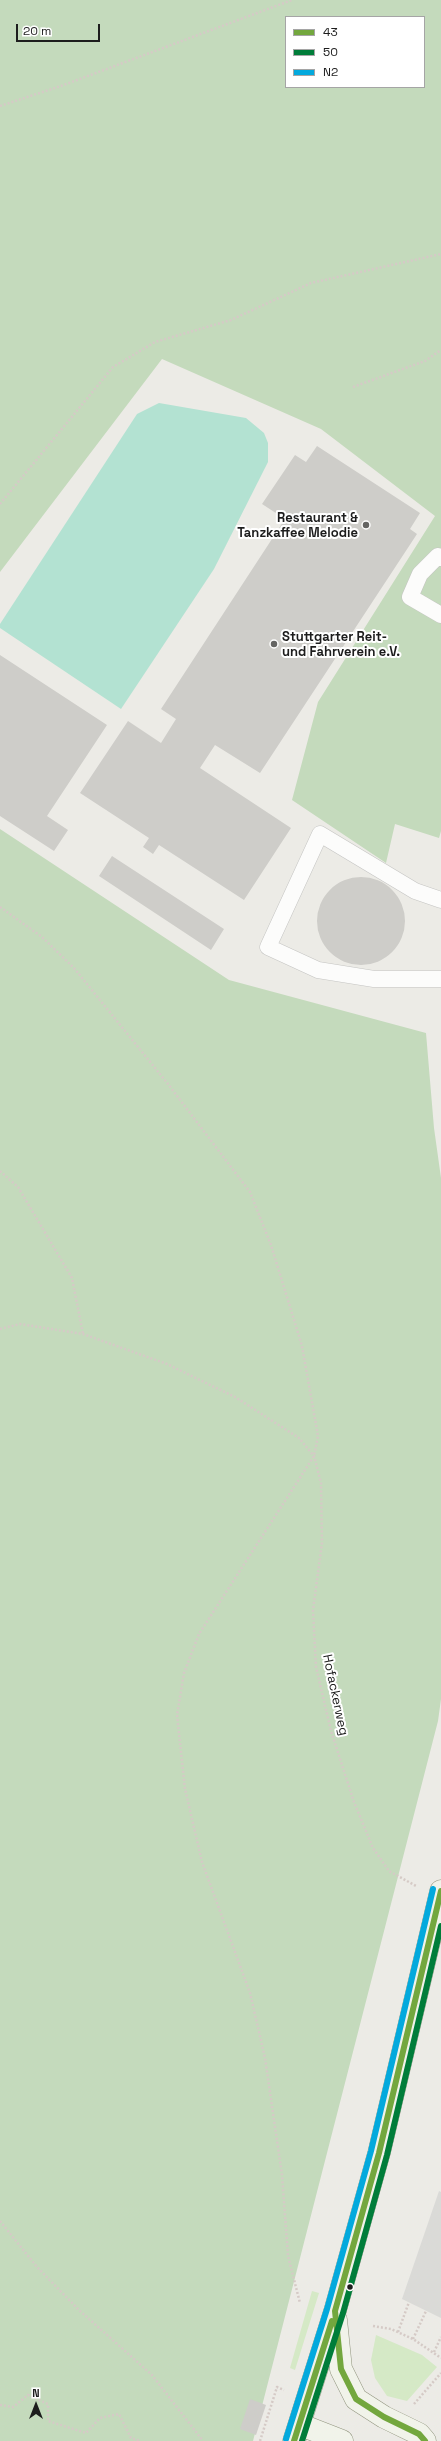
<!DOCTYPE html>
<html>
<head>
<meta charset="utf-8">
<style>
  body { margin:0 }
  #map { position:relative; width:441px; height:2441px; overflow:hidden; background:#ecebe6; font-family:"Space Grotesk",sans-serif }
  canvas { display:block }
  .legend { position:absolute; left:285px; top:16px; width:140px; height:72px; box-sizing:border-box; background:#fff; border:1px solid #a5a5a5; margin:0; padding:5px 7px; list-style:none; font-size:12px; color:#1d1d1d }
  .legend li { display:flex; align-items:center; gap:8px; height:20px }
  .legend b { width:20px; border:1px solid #a5a5a5 }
  .north { position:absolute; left:16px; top:2385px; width:40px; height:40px; -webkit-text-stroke:3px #fff; paint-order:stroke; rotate:0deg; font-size:11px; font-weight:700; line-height:16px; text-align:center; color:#1d1d1d }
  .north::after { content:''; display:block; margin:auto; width:14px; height:18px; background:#1d1d1d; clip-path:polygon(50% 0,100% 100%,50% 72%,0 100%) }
  .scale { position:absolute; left:16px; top:24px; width:84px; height:18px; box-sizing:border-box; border:2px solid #1d1d1d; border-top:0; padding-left:5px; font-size:12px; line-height:14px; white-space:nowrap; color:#1d1d1d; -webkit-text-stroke:3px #fff; paint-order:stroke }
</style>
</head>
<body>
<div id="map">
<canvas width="441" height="2441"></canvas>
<ul class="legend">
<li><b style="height:5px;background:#73a73e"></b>43</li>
<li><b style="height:5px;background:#007d3a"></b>50</li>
<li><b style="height:5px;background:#03a9dd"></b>N2</li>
</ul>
<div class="north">N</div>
<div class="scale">20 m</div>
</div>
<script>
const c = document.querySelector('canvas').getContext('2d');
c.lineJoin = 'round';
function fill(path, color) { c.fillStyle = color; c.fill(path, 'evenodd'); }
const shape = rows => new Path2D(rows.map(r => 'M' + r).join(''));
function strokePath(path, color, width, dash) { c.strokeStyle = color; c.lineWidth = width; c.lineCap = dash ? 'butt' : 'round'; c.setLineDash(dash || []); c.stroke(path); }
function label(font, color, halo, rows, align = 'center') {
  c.font = font + ' "Space Grotesk",sans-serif'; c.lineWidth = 4; c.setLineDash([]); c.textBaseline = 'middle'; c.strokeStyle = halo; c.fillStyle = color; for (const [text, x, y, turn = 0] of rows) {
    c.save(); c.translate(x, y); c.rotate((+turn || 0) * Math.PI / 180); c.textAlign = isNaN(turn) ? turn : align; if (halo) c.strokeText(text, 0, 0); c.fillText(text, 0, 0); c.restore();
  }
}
const grass = shape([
  [312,2291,319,2293,295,2370,290,2368],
  [376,2335,422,2355,437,2367,407,2401,387,2396,375,2378,371,2360]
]);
const forest = shape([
  [0,0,441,0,441,831,439,838,395,824,386,863,292,800,318,702,435,516,321,429,162,359,0,572],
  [286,17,424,17,424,87,286,87],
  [0,829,229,980,426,1033,434,1128,441,1178,441,1699,438,1721,253,2441,0,2441]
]);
const pitch = shape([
  [159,403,246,418,264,433,268,443,268,462,214,569,121,709,0,628,0,624,137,414]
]);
const parking = shape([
  [439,2191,441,2192,441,2318,402,2299]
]);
const building = shape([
  [317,446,420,513,410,529,417,534,260,773,215,745,200,768,291,828,244,900,159,845,153,854,143,847,149,838,80,793,128,721,161,743,176,719,161,709,285,519,262,504,295,455,306,462],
  [0,655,107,725,47,816,68,830,54,851,0,816],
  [112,856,224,929,211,950,99,876],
  '317 921a44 44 0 1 1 88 0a44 44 0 1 1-88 0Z',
  [250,2399,266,2405,256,2435,240,2429]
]);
const path = shape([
  [0,106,61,86,292,0],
  [353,387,425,361,441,350],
  [0,504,113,367,155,342,231,320,311,283,441,254],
  [0,907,42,937,74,968,168,1084,250,1192,271,1245,302,1346,318,1436,314,1456,199,1634,184,1673,177,1715,185,1789,202,1862,250,1993,265,2058,282,2175,288,2256,300,2303],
  [0,1171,18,1187,72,1278,83,1334],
  [0,1329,20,1324,83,1334,167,1364,235,1397,299,1438,314,1456,321,1483,322,1543,313,1610,316,1667,331,1731,354,1802,373,1848,389,1871,416,1886],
  [0,2221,37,2267,79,2310,152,2375,203,2441],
  [373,2326,391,2329,413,2339,441,2358],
  [398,2332,409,2302],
  [413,2339,426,2311],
  [434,2352,441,2337],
  [414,2404,441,2373],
  [0,2405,13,2407,28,2395,48,2404,48,2421,86,2433,100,2418,119,2414,131,2438,140,2441],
  [260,2441,277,2387,284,2390]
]);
const lane = shape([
  [441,558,438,556,420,574,410,597,441,615],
  [441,900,415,891,320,834,268,947,318,970,374,979,441,979]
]);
const secondary = shape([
  [336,2320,341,2369,356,2399,384,2417,419,2434,425,2441],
  [301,2425,342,2441],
  [294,2441,335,2311,379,2153,441,1891]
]);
const bus1 = shape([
  [294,2441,332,2321],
  [425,2441,419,2434,384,2417,356,2399,341,2369,335,2311,379,2153,441,1891]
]);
const bus2 = shape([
  [302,2441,343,2313,387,2155,441,1926]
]);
const bus3 = shape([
  [286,2439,327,2309,371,2151,433,1889]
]);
const markers = [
  [366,525,4,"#656563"],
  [274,644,4,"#656563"],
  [350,2287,3.5,"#1d1d1d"]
];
const poiNames = [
  ["Restaurant &",358,518],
  ["Tanzkaffee Melodie",358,533],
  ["Stuttgarter Reit-",282,637,"left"],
  ["und Fahrverein e.V.",282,652,"left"]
];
const streetNames = [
  ["Hofackerweg",335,1695,78]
];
fill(grass, '#d5e9c6');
fill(forest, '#c4dabc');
fill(pitch, '#b3e2d2');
fill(parking, '#dadad7');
fill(building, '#cecdc9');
strokePath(lane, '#c4c4c2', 17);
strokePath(secondary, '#91957f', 23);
strokePath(path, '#d5cac6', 2.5, [2, 2]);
strokePath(lane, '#fcfcfb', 16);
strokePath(secondary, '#f1f3ea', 22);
strokePath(bus1, '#73a73e', 6);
strokePath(bus2, '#007d3a', 6);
strokePath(bus3, '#03a9dd', 6);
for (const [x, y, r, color] of markers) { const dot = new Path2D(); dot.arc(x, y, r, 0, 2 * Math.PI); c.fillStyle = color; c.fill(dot); strokePath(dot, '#fff', 1.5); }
label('bold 13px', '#1d1d1d', '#fff', poiNames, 'right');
label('13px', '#1d1d1d', '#fff', streetNames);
</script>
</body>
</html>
